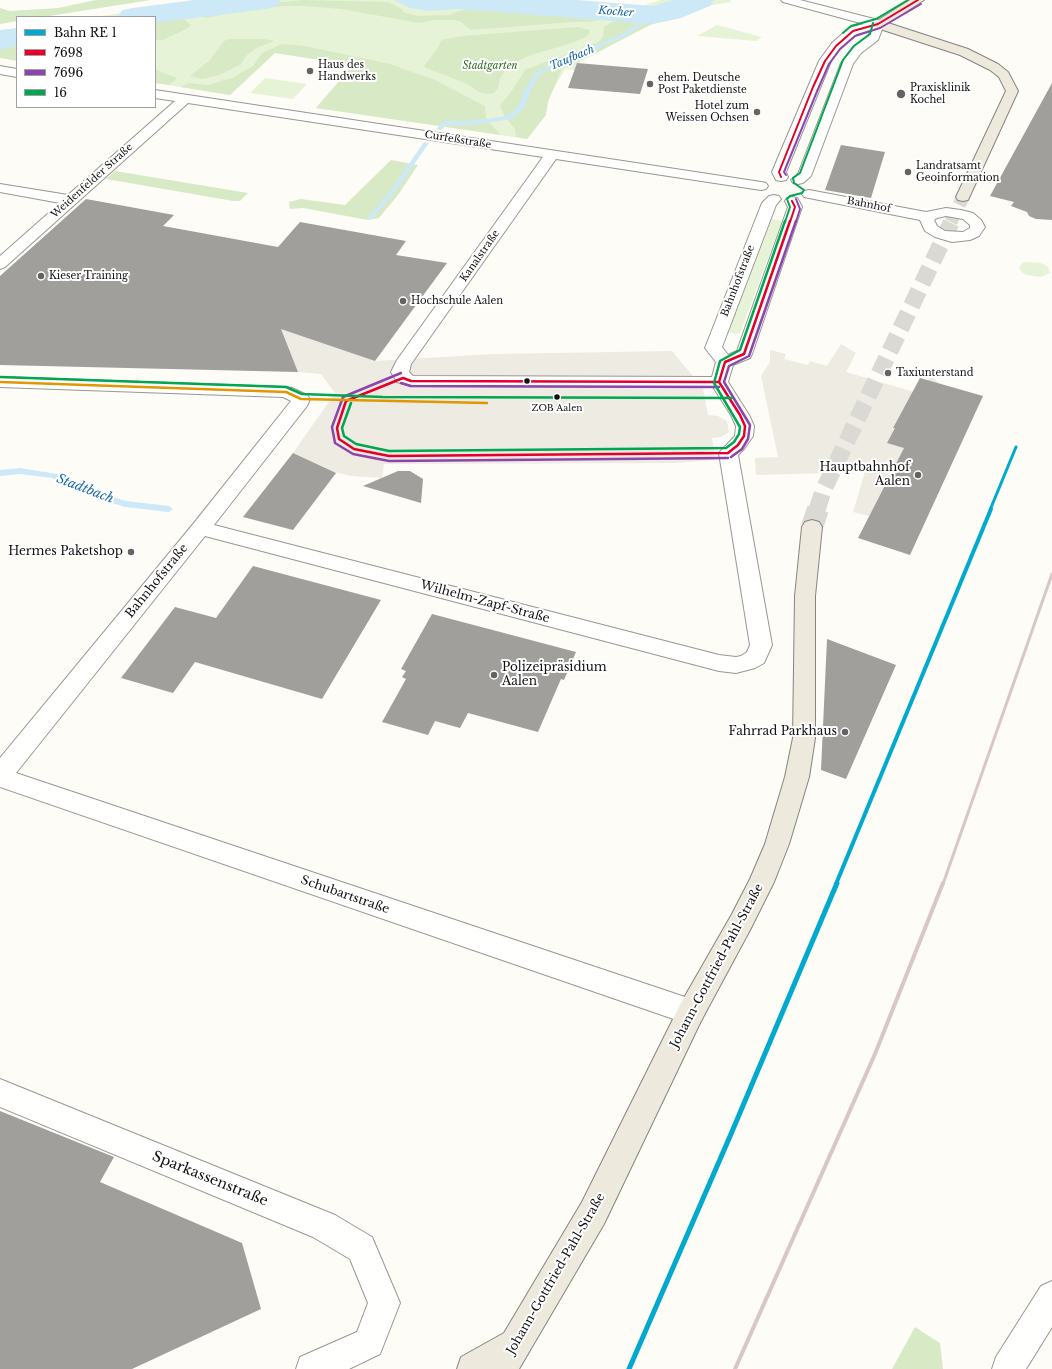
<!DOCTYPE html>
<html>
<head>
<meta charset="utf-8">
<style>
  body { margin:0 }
  #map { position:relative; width:1052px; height:1369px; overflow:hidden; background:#fdfcf7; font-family:"Libre Baskerville",serif }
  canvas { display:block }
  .legend { position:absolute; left:16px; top:16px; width:140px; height:92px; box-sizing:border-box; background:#fff; border:1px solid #a0a0a0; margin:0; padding:5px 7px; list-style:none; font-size:12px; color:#111 }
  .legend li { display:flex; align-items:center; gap:8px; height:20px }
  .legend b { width:20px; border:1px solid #a0a0a0 }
</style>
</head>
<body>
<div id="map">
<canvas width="1052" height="1369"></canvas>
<ul class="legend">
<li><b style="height:5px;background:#00a9ce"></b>Bahn RE 1</li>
<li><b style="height:5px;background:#e4002b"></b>7698</li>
<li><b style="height:5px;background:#8e44ad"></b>7696</li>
<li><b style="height:5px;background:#00a651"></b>16</li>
</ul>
</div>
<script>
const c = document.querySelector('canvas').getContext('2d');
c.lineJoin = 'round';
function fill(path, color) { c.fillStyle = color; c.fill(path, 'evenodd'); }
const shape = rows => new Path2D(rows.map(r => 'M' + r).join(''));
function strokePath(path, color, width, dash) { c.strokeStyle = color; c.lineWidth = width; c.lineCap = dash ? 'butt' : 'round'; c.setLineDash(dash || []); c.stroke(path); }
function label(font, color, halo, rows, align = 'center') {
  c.font = font + ' "Libre Baskerville",serif'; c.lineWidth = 4; c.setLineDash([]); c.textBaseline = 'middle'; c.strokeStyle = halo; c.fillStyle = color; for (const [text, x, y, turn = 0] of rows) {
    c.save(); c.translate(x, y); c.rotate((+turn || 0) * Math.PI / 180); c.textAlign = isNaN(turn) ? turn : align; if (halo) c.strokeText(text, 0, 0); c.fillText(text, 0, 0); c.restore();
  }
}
const green = shape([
  [206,0,550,0,633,9,660,0,731,0,731,2,700,7,648,26,577,63,575,70,565,69,546,102,546,115,527,139,316,108,353,65,275,53,230,95,155,83,155,17,96,17],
  [717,25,762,37,756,41,697,36],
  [265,78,307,84,293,99,250,93],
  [772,219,782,221,740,333,734,334,729,331],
  [1026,262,1041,263,1048,267,1050,273,1041,277,1027,275,1023,273,1019,268,1022,263]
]);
const forest = shape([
  [96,0,151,0,43,17,17,17,17,21,0,24,0,8,10,11,58,8],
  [303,0,388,2,402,9,403,12,417,16,448,15,480,4,602,13,611,16,590,22,572,22,471,30,461,22,454,20,434,20,419,23,341,9,304,6,285,6,251,9,206,18,195,11],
  [178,14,191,25,188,28,163,40,155,40,155,17],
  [628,17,665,19,648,26,577,63,562,68,548,102,546,115,527,139,516,137,515,129,504,115,500,106,513,89,525,70,598,42,603,37,604,27,612,22],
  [578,27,590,30,588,36,569,44,531,55,516,62,506,68,500,79,498,88,494,93,487,94,479,92,467,84,426,68,424,66,438,48,441,41,445,39,462,36],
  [229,39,264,39,275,41,258,47,247,55,240,65,219,75,202,79,190,76,210,60,224,41],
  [17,41,17,61,0,58,0,45],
  [282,44,305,46,390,64,435,80,485,106,486,119,501,135,316,108,353,65,275,53,230,95,181,87,189,83,208,85,232,78,253,66,262,53],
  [155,69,166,74,177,78,169,85,155,83],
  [391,160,418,165,398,195,379,218,368,220,303,208,290,209,289,202,301,199,345,205],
  [115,171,248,193,240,201,233,201,106,179],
  [915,1327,940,1343,943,1369,892,1369]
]);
const plaza = shape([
  [220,305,375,361,494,354,672,351,703,388,708,415,718,416,727,421,729,432,721,437,712,438,715,460,676,463,384,464,382,478,351,476,322,469,323,467,293,453,335,393,321,374,298,372,286,343],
  [841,344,856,353,846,372,921,394,931,374,938,383,906,408,904,408,895,424,893,428,895,428,904,448,869,516,853,512,865,472,756,475,755,458,778,457,761,376,770,362,770,350,786,354,784,359,808,365,810,361,827,366]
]);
const water = shape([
  [394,0,458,0,478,1,473,5,457,9,428,11,410,8]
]);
const stream = shape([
  [653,13,656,15,655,16,626,36,541,73,531,89,524,108,511,119,472,125,446,125,441,130,436,129,444,121,472,121,507,116,518,107,525,89,537,71,622,34,653,13],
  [424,142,429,143,392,196,372,219,368,219,368,217,388,194,424,142],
  [20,468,57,474,84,488,126,501,169,506,173,509,169,512,125,507,78,492,52,478,20,474,0,476,0,470,20,468]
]);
const river = shape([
  [194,0,281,0,277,6,266,9,155,23,155,17,118,17,122,10,133,8,194,0],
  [443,0,577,0,653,6,673,0,714,0,710,6,681,18,653,24,458,9,447,6,443,0],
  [17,28,17,46,0,50,0,30,17,28]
]);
const building = shape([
  [577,63,648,69,640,94,568,88],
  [1052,83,1052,220,1036,219,1029,216,1027,212,1011,206,1014,202,990,196],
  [841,145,885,152,871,198,825,190],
  [86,199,174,215,163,226,278,247,300,222,406,241,396,255,447,263,375,361,281,329,298,372,0,365,0,276],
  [920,378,983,396,910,555,858,538,904,448,887,443,895,428,893,428],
  [293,453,336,473,293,530,243,517],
  [398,471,410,471,423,479,421,503,363,486],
  [253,566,381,600,322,699,195,662,173,693,121,678,175,607,216,618],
  [432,614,576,652,564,680,561,679,538,732,468,713,460,728,435,721,428,735,382,722,406,679,402,677,406,671,401,669],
  [827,639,896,665,846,779,821,770],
  [0,1111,114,1157,100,1182,242,1243,261,1309,132,1369,0,1369]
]);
const majorTunnelFar2 = shape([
  [951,222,963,197]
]);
const majorTunnelFar1 = shape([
  [817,510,823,491,952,221]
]);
const majorTunnel = shape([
  [812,527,818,509]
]);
const minor = shape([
  [781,0,800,0,882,21,884,24,878,40,861,53,853,64,811,176,803,183,798,184,793,183,791,180,798,174,841,63,853,47,869,35,870,30,857,34,840,49,831,61,786,172,788,177,786,180,781,181,776,180,772,172,819,61,832,43,849,28,864,24,783,2,781,0],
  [0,66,17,69,17,77,0,74,0,66],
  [155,90,761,182,766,183,768,186,766,189,761,190,556,159,411,364,409,372,413,376,712,377,716,362,705,348,762,203,769,196,774,195,779,196,781,199,776,205,722,347,728,355,737,351,788,207,785,201,787,198,792,197,797,198,799,201,802,207,752,354,750,358,733,365,728,382,749,415,754,426,753,436,744,449,738,455,772,645,764,663,755,668,736,673,719,671,205,536,16,773,691,999,701,1003,705,1012,701,1021,691,1025,0,787,0,758,194,523,291,401,283,397,0,387,0,377,286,387,292,388,307,395,310,399,307,406,214,525,719,655,736,657,741,656,747,652,750,645,719,453,735,436,736,426,731,415,713,387,411,386,397,382,391,372,397,360,543,157,188,103,5,267,0,269,0,256,60,203,0,192,0,184,68,195,175,101,155,98,155,90],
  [809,190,926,212,946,208,961,210,973,213,981,220,985,227,979,236,970,240,952,242,935,237,925,231,920,220,804,197,802,194,804,191,809,190],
  [946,216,963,219,970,225,970,228,963,232,945,231,937,226,934,220,937,218,946,216],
  [0,1079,335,1215,372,1237,400,1303,380,1354,349,1369,296,1369,300,1357,357,1332,368,1303,350,1259,313,1237,0,1107,0,1079],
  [1052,1281,1052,1327,1026,1369,992,1369,996,1357,1041,1286,1052,1281]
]);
const major = shape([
  [910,0,924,0,888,23,968,49,998,64,1008,72,1018,91,968,200,963,201,958,200,956,197,1006,91,999,77,990,70,960,55,874,27,872,24,910,0],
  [812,520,819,522,822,527,815,596,815,738,809,777,789,844,774,882,750,930,701,1021,604,1224,519,1369,457,1369,461,1357,504,1333,582,1202,681,1003,732,914,750,879,765,844,785,777,793,738,795,596,802,527,805,522,812,520]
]);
const railFar1 = shape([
  [943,884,1052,574]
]);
const rail = shape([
  [735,1369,875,1054,943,883]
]);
const bus1Far1 = shape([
  [781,177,779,172,813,87,825,61,836,46,853,31,878,24,918,0],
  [790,222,795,207,792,201]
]);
const bus1 = shape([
  [403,378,346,401,337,428,339,439,354,449,389,456,728,453],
  [403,378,411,381,719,382],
  [728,453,738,445,744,436,745,426,740,415,719,382,725,362,744,354,790,221]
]);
const bus2Far1 = shape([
  [786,175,784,172,818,89,829,64,840,49,855,36,880,28,921,4],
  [796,222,800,209,796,199]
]);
const bus2 = shape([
  [401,373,343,397,332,427,335,443,353,454,389,461,728,458],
  [401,383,411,386,719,387],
  [731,457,742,449,748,439,750,425,724,382,729,366,749,356,796,221]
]);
const bus3Far1 = shape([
  [843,33,851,26,876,19,908,0],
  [785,222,790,207,787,199,790,196,802,193,804,190,794,183,793,178,800,173,843,60,854,46,870,34,873,23]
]);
const bus3 = shape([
  [0,377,286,387,302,394,383,397,732,398],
  [351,403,342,428,344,436,356,444,389,451,726,448,734,442,739,434,740,427,714,383,720,361,740,350,785,221]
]);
const bus4 = shape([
  [0,382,286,392,301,399,487,403]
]);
const rail1Far2 = shape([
  [990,510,1016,447]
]);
const rail1Far1 = shape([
  [836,884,991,509]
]);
const rail1 = shape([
  [629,1369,731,1134,837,883]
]);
const markers = [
  [310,71,4,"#646362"],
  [650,84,4,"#646362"],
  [901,94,5,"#646362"],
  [757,112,4,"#646362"],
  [908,172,4,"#646362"],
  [41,276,4,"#646362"],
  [403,301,4,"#646362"],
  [888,373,4,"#646362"],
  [527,381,3.5,"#111"],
  [557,397,3.5,"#111"],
  [918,475,4,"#646362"],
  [131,552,4,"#646362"],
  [494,675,4,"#646362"],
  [845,732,4,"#646362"]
];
const farBusnames = [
  ["ZOB Aalen",557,408]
];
const farPoinames = [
  ["Haus des",318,65],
  ["Handwerks",318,77],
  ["ehem. Deutsche",658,78],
  ["Post Paketdienste",658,90],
  ["Praxisklinik",910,88],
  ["Kochel",910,100],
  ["Hotel zum",749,106,"right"],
  ["Weissen Ochsen",749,118,"right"],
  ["Landratsamt",916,166],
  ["Geoinformation",916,178],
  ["Kieser Training",49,276],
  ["Hochschule Aalen",411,301],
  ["Taxiunterstand",896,373]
];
const farParknames = [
  ["Stadtgarten",490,66]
];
const farStreetnames = [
  ["Curfeßstraße",458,140,9],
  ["Weidenfelder Straße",92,181,-42],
  ["Bahnhof",869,205,11],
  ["Kanalstraße",480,256,-55],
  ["Bahnhofstraße",738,281,-69]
];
const farWaternames = [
  ["Kocher",616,12,4],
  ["Taufbach",572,58,-23]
];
const poiNames = [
  ["Hauptbahnhof",910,468],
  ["Aalen",910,482],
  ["Hermes Paketshop",123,552],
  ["Polizeipräsidium",502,668,"left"],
  ["Aalen",502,682,"left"],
  ["Fahrrad Parkhaus",837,732]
];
const streetNames = [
  ["Bahnhofstraße",157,581,-51],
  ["Wilhelm-Zapf-Straße",485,602,15],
  ["Schubartstraße",345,895,19],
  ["Johann-Gottfried-Pahl-Straße",717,966,-62],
  ["Johann-Gottfried-Pahl-Straße",556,1274,-60]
];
const waterNames = [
  ["Stadtbach",85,489,21]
];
const nearStreetnames = [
  ["Sparkassenstraße",210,1179,22]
];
fill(green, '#e7f3d7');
fill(forest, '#d8eac5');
fill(plaza, '#edebe2');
fill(water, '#cde8f7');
fill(stream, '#cde8f7');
fill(river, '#cde8f7');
fill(building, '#a19f9c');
strokePath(majorTunnelFar2, '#dad9d4', 13, [13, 6]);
strokePath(majorTunnelFar1, '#dad9d4', 17, [17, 8]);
strokePath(majorTunnel, '#dad9d4', 22, [22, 11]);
strokePath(minor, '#979795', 2);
strokePath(major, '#858482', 2);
fill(minor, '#fffffe');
fill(major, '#ede9dc');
strokePath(railFar1, '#d9c6c7', 3);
strokePath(rail, '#d9c6c7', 4);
strokePath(bus1Far1, '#e4002b', 2);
strokePath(bus1, '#e4002b', 2.5);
strokePath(bus2Far1, '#8e44ad', 2);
strokePath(bus2, '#8e44ad', 2.5);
strokePath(bus3Far1, '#00a651', 2);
strokePath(bus3, '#00a651', 2.5);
strokePath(bus4, '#e09702', 2.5);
strokePath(rail1Far2, '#00a9ce', 3);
strokePath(rail1Far1, '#00a9ce', 4);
strokePath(rail1, '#00a9ce', 5);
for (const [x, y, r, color] of markers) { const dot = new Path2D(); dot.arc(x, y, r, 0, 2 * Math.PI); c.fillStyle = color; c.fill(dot); strokePath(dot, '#fff', 1.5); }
label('9px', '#111', '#fff', farBusnames);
label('10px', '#111', '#fff', farPoinames, 'left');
label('italic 10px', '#2f6b1f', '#fff', farParknames);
label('10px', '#111', '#fff', farStreetnames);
label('italic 11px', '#1768a6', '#fff', farWaternames);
label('12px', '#111', '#fff', poiNames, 'right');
label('12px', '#111', '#fff', streetNames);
label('italic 13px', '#1768a6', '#fff', waterNames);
label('14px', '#111', '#fff', nearStreetnames);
</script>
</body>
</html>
